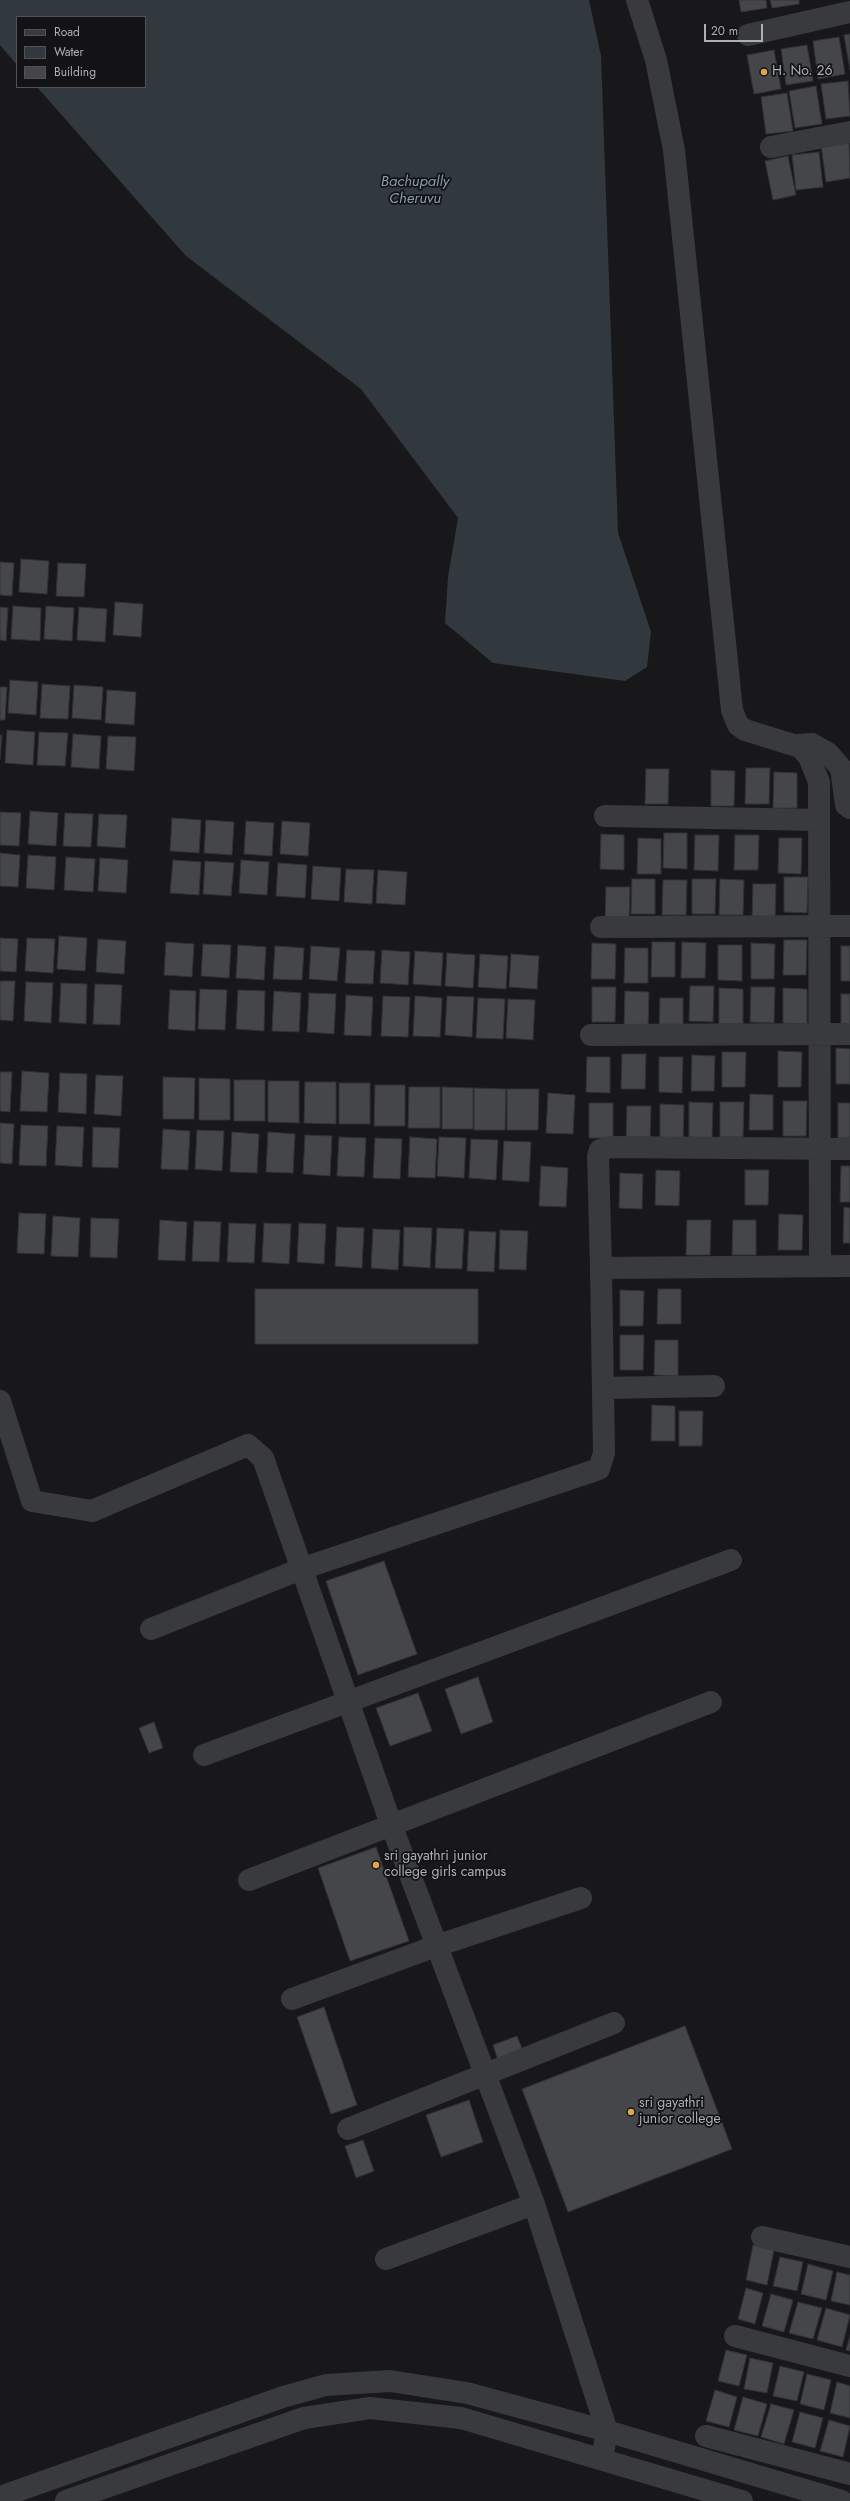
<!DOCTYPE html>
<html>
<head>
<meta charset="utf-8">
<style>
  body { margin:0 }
  #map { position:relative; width:850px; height:2501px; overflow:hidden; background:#18181a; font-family:Jost,sans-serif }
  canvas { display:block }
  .legend { position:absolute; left:16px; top:16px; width:130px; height:72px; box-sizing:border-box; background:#131315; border:1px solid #505256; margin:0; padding:5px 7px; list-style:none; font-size:12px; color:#abb0b8 }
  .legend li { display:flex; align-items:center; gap:8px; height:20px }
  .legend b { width:20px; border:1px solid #505256 }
  .scale { position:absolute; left:704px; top:24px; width:59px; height:18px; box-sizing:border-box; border:2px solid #abb0b8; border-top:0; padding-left:5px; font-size:12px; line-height:14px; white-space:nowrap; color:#abb0b8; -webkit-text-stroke:3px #131315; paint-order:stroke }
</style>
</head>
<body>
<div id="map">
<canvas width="850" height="2501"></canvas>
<ul class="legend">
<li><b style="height:5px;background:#393a3e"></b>Road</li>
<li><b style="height:11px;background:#31393f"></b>Water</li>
<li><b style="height:11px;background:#45464a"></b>Building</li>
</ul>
<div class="scale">20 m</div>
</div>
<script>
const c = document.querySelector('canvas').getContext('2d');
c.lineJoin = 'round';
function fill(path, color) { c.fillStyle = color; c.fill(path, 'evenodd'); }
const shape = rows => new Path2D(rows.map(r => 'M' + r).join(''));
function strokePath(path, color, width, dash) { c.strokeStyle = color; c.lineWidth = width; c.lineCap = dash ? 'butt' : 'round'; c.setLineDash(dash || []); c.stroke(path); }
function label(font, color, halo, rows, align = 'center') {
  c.font = font + ' Jost,sans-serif'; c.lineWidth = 3.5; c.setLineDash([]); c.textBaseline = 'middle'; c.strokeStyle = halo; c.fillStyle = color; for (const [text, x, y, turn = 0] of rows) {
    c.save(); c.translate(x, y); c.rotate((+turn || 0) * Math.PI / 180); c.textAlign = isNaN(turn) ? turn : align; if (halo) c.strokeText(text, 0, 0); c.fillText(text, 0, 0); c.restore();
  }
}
const water = shape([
  [0,0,589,0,601,56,618,533,651,632,647,667,625,681,493,663,445,623,448,577,458,518,361,389,186,256,37,87,145,87,145,17,17,17,17,65,0,45]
]);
const building = shape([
  [739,0,766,0,767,8,741,12,739,0],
  [770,0,799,0,799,4,772,8,770,0],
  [850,34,850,70,844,35,850,34],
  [839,37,845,74,818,79,813,41,839,37],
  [807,45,813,81,786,85,781,49,807,45],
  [774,50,781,89,754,94,747,55,774,50],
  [848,81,850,116,826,119,821,84,848,81],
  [816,86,822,124,795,128,789,91,816,86],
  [787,93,793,131,766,134,761,97,787,93],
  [849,141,850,178,826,182,821,145,849,141],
  [819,152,823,187,796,190,792,155,819,152],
  [788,156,796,195,773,200,765,161,788,156],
  [21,559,49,561,47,594,19,592,21,559],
  [0,562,14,563,12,596,0,595,0,562],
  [58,563,86,564,84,597,56,596,58,563],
  [115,602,143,604,141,637,113,635,115,602],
  [13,606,41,608,40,641,11,639,13,606],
  [46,606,74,608,72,641,44,639,46,606],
  [0,607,8,608,6,641,0,640,0,607],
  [79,607,107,609,105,642,77,640,79,607],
  [10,680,38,682,36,715,8,713,10,680],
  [42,684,70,686,68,719,40,718,42,684],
  [74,685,103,687,101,720,72,718,74,685],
  [0,687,7,687,5,720,0,720,0,687],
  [107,690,136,692,134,725,105,723,107,690],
  [7,730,35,732,33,765,5,763,7,730],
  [39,732,68,733,65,766,37,765,39,732],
  [73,734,101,736,99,769,71,767,73,734],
  [0,735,2,735,0,760,0,735],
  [108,736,136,737,134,771,106,769,108,736],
  [746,768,770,768,769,804,745,804,746,768],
  [646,769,669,769,668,804,645,804,646,769],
  [711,770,735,771,734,806,711,806,711,770],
  [774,772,797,773,797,808,773,808,774,772],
  [30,811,58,813,56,846,28,844,30,811],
  [0,812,21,813,19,846,0,845,0,812],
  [65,813,93,814,91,847,63,846,65,813],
  [99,814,127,815,125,848,97,846,99,814],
  [172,818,201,820,199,853,170,851,172,818],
  [206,820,234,822,232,855,204,853,206,820],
  [246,821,274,823,272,856,244,854,246,821],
  [282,821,310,823,308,856,280,854,282,821],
  [664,833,687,833,687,869,663,868,664,833],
  [601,834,624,835,624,870,600,869,601,834],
  [695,835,719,835,718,871,694,870,695,835],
  [735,835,759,835,758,870,734,870,735,835],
  [638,838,661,839,661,874,637,874,638,838],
  [779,838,802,838,801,874,778,873,779,838],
  [0,853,20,855,18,887,0,886,0,853],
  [28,855,56,857,54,890,26,888,28,855],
  [66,857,95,859,93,892,64,890,66,857],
  [100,858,128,860,126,893,98,891,100,858],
  [173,860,201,862,199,895,170,893,173,860],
  [241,860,269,862,267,895,239,893,241,860],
  [205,861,234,863,231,896,203,894,205,861],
  [278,863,307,865,305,898,276,896,278,863],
  [313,866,341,868,339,901,311,899,313,866],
  [346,869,374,870,372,904,344,902,346,869],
  [378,870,407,872,405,905,376,903,378,870],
  [784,877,808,877,807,913,784,912,784,877],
  [632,879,655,879,655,914,631,914,632,879],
  [692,879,716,879,715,914,692,914,692,879],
  [720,879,744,880,743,915,719,915,720,879],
  [663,880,687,880,686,915,662,915,663,880],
  [753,884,776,884,775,919,752,919,753,884],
  [606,887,630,887,629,923,605,922,606,887],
  [59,936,87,938,85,971,57,969,59,936],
  [0,938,18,939,16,972,0,971,0,938],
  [27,938,55,939,53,973,25,971,27,938],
  [98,939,126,941,124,974,96,972,98,939],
  [784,940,807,940,806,975,783,975,784,940],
  [166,942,194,944,192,977,164,975,166,942],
  [652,942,675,942,675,977,651,977,652,942],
  [682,942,706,943,705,978,681,978,682,942],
  [592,943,616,944,615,979,591,979,592,943],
  [751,943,775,944,774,979,751,979,751,943],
  [203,944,231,945,229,978,201,976,203,944],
  [238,945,266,947,264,980,236,978,238,945],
  [718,945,742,945,742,981,718,980,718,945],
  [275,946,304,948,302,980,273,979,275,946],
  [311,946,340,948,337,981,309,979,311,946],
  [841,946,850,946,850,981,841,981,841,946],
  [625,948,648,948,648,983,624,983,625,948],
  [347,950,375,951,373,984,345,983,347,950],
  [382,950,410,952,408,985,380,983,382,950],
  [415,951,443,953,441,986,413,984,415,951],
  [447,953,475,955,473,988,445,986,447,953],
  [480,954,508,956,506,989,478,987,480,954],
  [511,954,539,956,537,989,509,987,511,954],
  [0,981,15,981,13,1021,0,1020,0,981],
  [26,982,53,983,51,1023,24,1021,26,982],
  [61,983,87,984,86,1024,59,1022,61,983],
  [95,984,122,985,120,1025,93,1024,95,984],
  [690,986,714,986,713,1022,689,1021,690,986],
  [592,987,616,987,615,1022,592,1022,592,987],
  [751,987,775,987,774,1023,750,1022,751,987],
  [719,988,743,989,743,1024,719,1024,719,988],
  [783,988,807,989,807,1024,783,1023,783,988],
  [200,989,227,990,225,1030,198,1029,200,989],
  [170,990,196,991,195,1031,168,1029,170,990],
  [238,990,265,991,264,1031,236,1029,238,990],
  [274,991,301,993,299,1032,272,1031,274,991],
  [625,991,649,992,648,1027,624,1027,625,991],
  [309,993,336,994,334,1034,307,1032,309,993],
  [841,994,850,994,850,1029,841,1029,841,994],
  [346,995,373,997,371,1036,344,1035,346,995],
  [383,996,410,997,408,1037,381,1036,383,996],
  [415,996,442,998,440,1037,413,1036,415,996],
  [447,996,474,997,472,1037,445,1035,447,996],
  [478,998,505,999,503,1039,476,1038,478,998],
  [660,998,683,998,683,1033,659,1033,660,998],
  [508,999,535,1000,533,1040,506,1038,508,999],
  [836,1048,850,1049,850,1084,836,1084,836,1048],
  [778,1051,802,1052,801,1087,778,1087,778,1051],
  [722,1052,746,1052,745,1087,722,1087,722,1052],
  [622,1054,646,1054,645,1089,621,1089,622,1054],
  [692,1055,715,1056,714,1091,691,1091,692,1055],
  [587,1057,610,1057,610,1093,586,1092,587,1057],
  [659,1057,683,1057,682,1093,659,1092,659,1057],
  [22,1071,49,1073,47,1112,20,1111,22,1071],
  [0,1072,12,1072,10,1112,0,1111,0,1072],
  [60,1073,87,1074,86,1114,58,1112,60,1073],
  [96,1075,123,1076,121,1116,94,1114,96,1075],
  [163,1077,195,1078,194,1119,163,1119,163,1077],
  [199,1078,230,1079,230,1120,199,1120,199,1078],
  [234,1080,265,1080,265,1121,234,1121,234,1080],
  [268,1081,299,1081,299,1123,268,1122,268,1081],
  [305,1082,336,1082,336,1124,304,1123,305,1082],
  [339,1083,370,1083,370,1124,339,1124,339,1083],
  [375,1085,405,1085,405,1126,374,1126,375,1085],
  [409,1087,440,1087,440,1128,408,1128,409,1087],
  [442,1087,473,1088,473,1129,442,1129,442,1087],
  [474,1088,506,1089,505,1130,474,1130,474,1088],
  [507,1089,539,1089,538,1130,507,1130,507,1089],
  [548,1093,575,1095,573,1134,546,1133,548,1093],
  [750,1094,773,1095,773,1130,749,1130,750,1094],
  [783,1101,807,1101,806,1136,783,1136,783,1101],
  [689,1102,713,1103,712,1138,689,1137,689,1102],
  [720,1102,744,1102,743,1137,720,1137,720,1102],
  [589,1103,613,1103,613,1138,589,1138,589,1103],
  [838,1103,850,1103,850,1138,838,1138,838,1103],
  [660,1104,684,1105,683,1140,660,1140,660,1104],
  [627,1106,651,1106,650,1142,626,1141,627,1106],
  [0,1123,14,1124,12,1164,0,1163,0,1123],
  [21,1125,48,1126,46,1166,19,1165,21,1125],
  [57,1126,84,1127,82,1167,55,1165,57,1126],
  [93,1127,120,1128,118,1168,92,1167,93,1127],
  [163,1129,190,1131,188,1170,161,1169,163,1129],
  [197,1130,224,1131,222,1171,195,1169,197,1130],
  [232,1132,259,1134,257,1173,230,1172,232,1132],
  [268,1132,295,1134,293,1173,266,1172,268,1132],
  [305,1135,332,1136,330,1176,303,1174,305,1135],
  [339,1137,366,1138,364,1177,337,1176,339,1137],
  [410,1137,437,1139,435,1178,408,1177,410,1137],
  [439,1137,466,1138,464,1178,437,1176,439,1137],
  [375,1138,402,1139,400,1179,373,1178,375,1138],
  [471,1139,498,1140,496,1180,469,1178,471,1139],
  [504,1141,531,1142,529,1182,502,1180,504,1141],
  [541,1166,568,1168,566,1207,539,1206,541,1166],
  [841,1166,850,1166,850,1202,840,1202,841,1166],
  [656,1170,680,1171,679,1206,655,1205,656,1170],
  [745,1170,769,1170,768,1205,745,1205,745,1170],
  [620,1173,643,1174,642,1209,619,1208,620,1173],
  [844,1207,850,1208,850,1243,843,1243,844,1207],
  [19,1213,46,1214,44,1254,17,1253,19,1213],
  [779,1214,803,1215,802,1250,778,1250,779,1214],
  [53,1216,80,1218,78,1257,51,1256,53,1216],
  [91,1218,119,1219,117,1258,90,1257,91,1218],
  [160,1220,187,1222,185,1261,158,1260,160,1220],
  [687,1220,711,1220,710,1255,686,1255,687,1220],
  [733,1220,756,1220,756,1255,732,1255,733,1220],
  [194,1221,221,1222,219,1262,192,1261,194,1221],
  [229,1223,256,1224,254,1263,227,1262,229,1223],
  [264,1223,291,1224,289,1264,262,1262,264,1223],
  [299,1223,326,1224,324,1264,297,1262,299,1223],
  [337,1227,364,1228,362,1268,335,1266,337,1227],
  [404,1227,432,1228,430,1268,403,1266,404,1227],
  [437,1228,464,1229,462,1269,435,1268,437,1228],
  [373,1229,400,1230,398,1270,371,1268,373,1229],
  [500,1230,528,1231,526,1270,499,1269,500,1230],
  [469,1231,496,1232,494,1272,467,1271,469,1231],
  [255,1289,478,1289,478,1344,255,1344,255,1289],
  [658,1289,681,1289,681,1324,657,1324,658,1289],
  [620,1290,644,1291,643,1326,620,1326,620,1290],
  [620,1335,644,1335,643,1370,620,1370,620,1335],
  [655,1340,678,1340,678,1376,654,1375,655,1340],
  [652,1405,675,1406,675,1441,651,1441,652,1405],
  [679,1411,703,1411,702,1446,679,1446,679,1411],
  [384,1561,417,1654,358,1675,326,1581,384,1561],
  [478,1677,493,1722,461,1734,445,1689,478,1677],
  [418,1693,432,1731,390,1746,376,1708,418,1693],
  [154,1722,163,1748,149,1753,139,1728,154,1722],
  [376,1847,409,1941,350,1961,318,1868,376,1847],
  [324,2007,357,2105,331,2114,297,2017,324,2007],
  [685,2026,732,2149,568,2212,522,2089,685,2026],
  [517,2036,523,2051,498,2060,493,2045,517,2036],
  [469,2100,483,2142,441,2157,426,2115,469,2100],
  [363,2140,374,2171,356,2178,345,2146,363,2140],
  [753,2245,774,2250,767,2285,746,2280,753,2245],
  [780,2257,803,2262,797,2291,773,2286,780,2257],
  [808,2264,833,2271,826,2300,801,2294,808,2264],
  [837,2272,850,2275,850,2305,831,2301,837,2272],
  [746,2288,763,2293,755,2324,738,2319,746,2288],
  [771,2294,793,2300,784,2332,762,2326,771,2294],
  [798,2302,822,2308,813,2339,789,2333,798,2302],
  [826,2308,850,2315,842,2347,817,2340,826,2308],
  [850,2336,850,2351,846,2350,850,2336],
  [726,2350,747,2355,739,2386,718,2381,726,2350],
  [750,2358,773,2363,767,2393,744,2389,750,2358],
  [780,2366,804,2372,797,2401,773,2396,780,2366],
  [807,2374,831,2380,824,2410,800,2404,807,2374],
  [837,2382,850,2386,850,2418,830,2413,837,2382],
  [715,2390,737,2397,729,2427,706,2421,715,2390],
  [743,2397,767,2404,758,2436,734,2430,743,2397],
  [771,2404,794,2410,784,2444,761,2437,771,2404],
  [800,2412,823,2418,815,2448,792,2442,800,2412],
  [829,2420,850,2426,843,2457,820,2451,829,2420]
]);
const minor = shape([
  [637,0,656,60,674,150,732,710,738,725,745,730,800,747,809,757,819,782,820,1266],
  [748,35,850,12],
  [771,147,850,132],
  [797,745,812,744,828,753,841,768,846,805,850,808],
  [605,816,819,820],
  [601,927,850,926],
  [591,1035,850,1034],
  [601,1268,598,1156,600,1150,610,1147,850,1149],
  [603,1388,714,1386],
  [0,1401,32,1501,92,1511,248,1445,263,1458,391,1824,534,2204,607,2431,602,2459],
  [151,1629,301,1569,599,1469,604,1453,601,1268,850,1266],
  [204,1755,731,1560],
  [249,1880,711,1702],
  [292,1999,436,1946,581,1898],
  [348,2129,614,2023],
  [762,2237,850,2257],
  [386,2259,534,2204],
  [735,2336,850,2366],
  [706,2436,850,2474]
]);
const tertiary = shape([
  [0,2497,283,2397,326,2385,390,2381,467,2393,607,2431,842,2501],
  [66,2501,304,2418,370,2408,461,2418,742,2501]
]);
const markers = [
  [764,72,4,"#e2a648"],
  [376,1865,4,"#e2a648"],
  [631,2112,4,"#e2a648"]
];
const poiNames = [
  ["H. No. 26",772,72],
  ["sri gayathri junior",384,1857],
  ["college girls campus",384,1873],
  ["sri gayathri",639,2104],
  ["junior college",639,2120]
];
const waterNames = [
  ["Bachupally",415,182],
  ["Cheruvu",415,199]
];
fill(water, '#31393f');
fill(building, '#45464a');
strokePath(building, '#323235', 1);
strokePath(minor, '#393a3e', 22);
strokePath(tertiary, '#393a3e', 22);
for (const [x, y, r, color] of markers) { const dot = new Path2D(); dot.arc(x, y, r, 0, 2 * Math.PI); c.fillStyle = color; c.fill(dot); strokePath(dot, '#131315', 1.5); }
label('14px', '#abb0b8', '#131315', poiNames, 'left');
label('italic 15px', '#869eb0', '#131315', waterNames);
</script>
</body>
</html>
